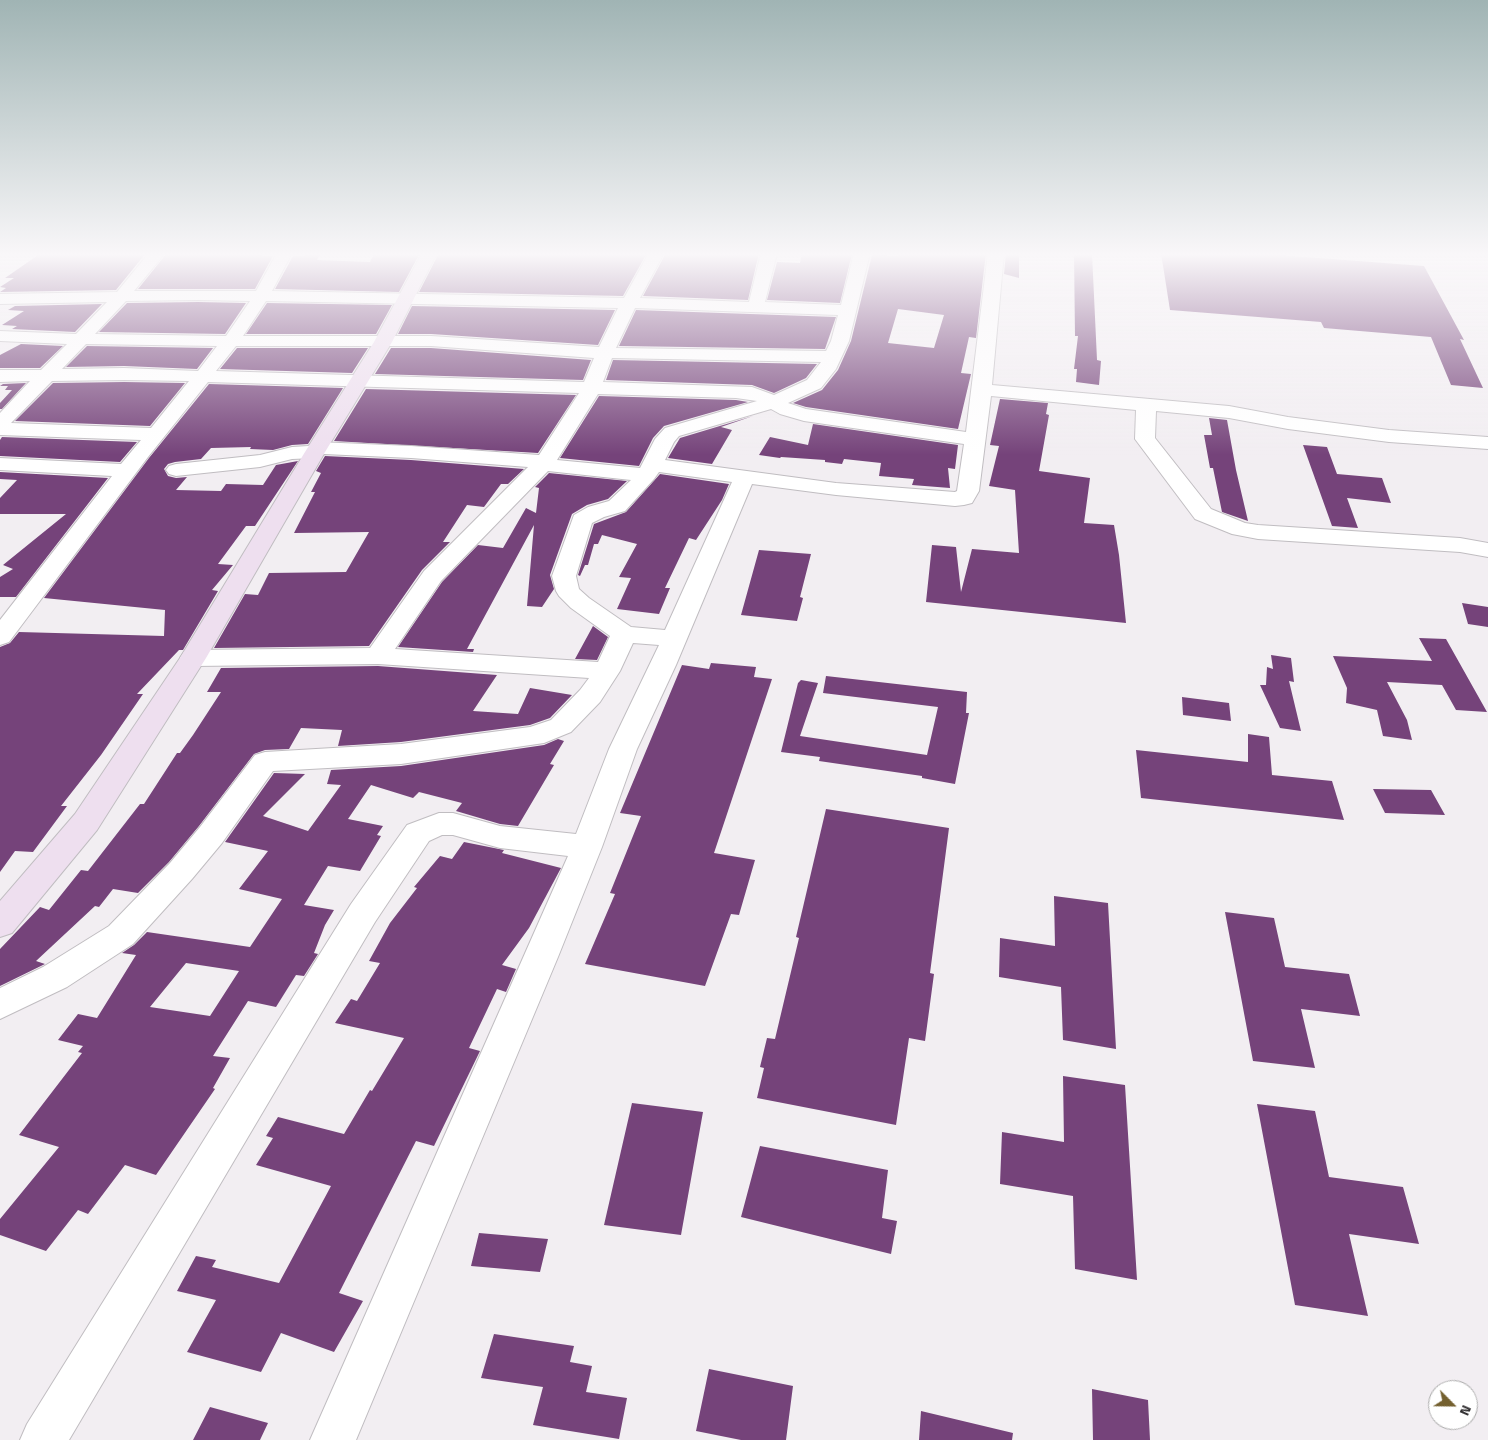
<!DOCTYPE html>
<html>
<head>
<meta charset="utf-8">
<style>
  body { margin:0 }
  #map { position:relative; width:1488px; height:1440px; overflow:hidden; background:#f2eef2; font-family:"Titillium Web",sans-serif }
  canvas { display:block }
  .north { position:absolute; left:1428px; top:1380px; width:50px; height:50px; box-sizing:border-box; background:#fff; border:1px solid #ababab; border-radius:50%; rotate:113deg; font-size:14px; font-weight:700; line-height:20px; text-align:center; color:#2e2c2e }
  .north::after { content:''; display:block; margin:auto; width:18px; height:22px; background:#74602f; clip-path:polygon(50% 0,100% 100%,50% 72%,0 100%) }
</style>
</head>
<body>
<div id="map">
<canvas width="1488" height="1440"></canvas>
<div class="north">N</div>
</div>
<script>
const c = document.querySelector('canvas').getContext('2d');
c.lineJoin = 'round';
function fill(path, color) { c.fillStyle = color; c.fill(path, 'evenodd'); }
const shape = rows => new Path2D(rows.map(r => 'M' + r).join(''));
function strokePath(path, color, width, dash) { c.strokeStyle = color; c.lineWidth = width; c.lineCap = dash ? 'butt' : 'round'; c.setLineDash(dash || []); c.stroke(path); }
const building = shape([
  [41,253,146,253,116,290,0,292,6,288,0,287,14,278,5,278],
  [167,253,250,253,249,255,273,256,255,289,138,289],
  [398,253,420,253,399,292,275,289,293,256,320,255,317,260,370,262,374,254],
  [439,253,647,253,623,296,419,292],
  [666,253,759,253,748,300,643,296],
  [802,253,852,254,840,303,767,300,777,262,800,263],
  [898,253,986,253,976,338,969,337,961,373,971,374,958,429,806,407,793,403,822,390,838,370,851,341,872,255,898,256],
  [898,309,944,315,934,348,888,343],
  [1006,253,1019,253,1019,278,1004,274],
  [1074,253,1092,253,1097,360,1101,361,1099,385,1076,382,1077,369,1074,369,1078,336,1075,336],
  [1161,253,1252,253,1424,266,1464,340,1460,339,1483,388,1451,385,1431,337,1324,328,1321,322,1170,310],
  [198,302,246,303,225,334,99,332,127,303],
  [267,303,392,305,376,334,246,334],
  [102,304,75,332,12,329,17,326,2,325,24,311,8,310,15,306],
  [412,306,615,310,598,345,431,334,398,334],
  [636,310,836,317,825,349,619,346],
  [21,344,63,346,40,368,0,368,0,355],
  [87,346,213,348,197,369,124,366,66,367],
  [237,348,368,348,352,373,220,369],
  [391,348,431,348,591,360,583,380,375,374],
  [613,360,817,364,806,378,774,393,752,385,606,380],
  [124,382,185,383,150,426,15,421,53,383],
  [26,383,2,409,0,409,0,403,12,390,5,390,8,386,0,386,3,384],
  [209,384,343,388,308,444,292,445,273,450,250,449,251,447,211,448,201,459,175,462,168,464,164,469,168,476,176,478,187,477,176,490,221,491,226,484,263,485,276,465,298,461,255,526,246,526,218,564,233,565,212,590,218,591,183,650,179,650,137,694,143,694,101,755,61,806,67,806,33,852,15,851,0,872,0,647,10,643,19,632,164,636,165,610,44,598,149,458],
  [366,389,576,395,538,453,334,441],
  [599,396,736,400,748,402,664,426,653,438,639,466,560,458],
  [1000,399,1048,403,1046,414,1049,415,1039,471,1090,478,1084,523,1114,525,1119,555,1126,623,926,602,932,545,956,547,961,592,972,549,1019,553,1015,490,989,486,999,446,990,445],
  [753,416,721,427,732,430,712,464,668,458,680,438],
  [1209,418,1227,420,1236,470,1248,521,1222,512,1213,468,1210,468,1204,435,1212,435],
  [813,424,958,445,955,469,948,468,950,488,912,485,914,479,879,476,881,463,844,459,842,464,825,462,825,460,781,457,780,458,759,455,770,437,808,445],
  [2,437,137,442,120,462,0,456,0,440],
  [1303,445,1327,447,1337,474,1382,478,1391,503,1347,498,1358,528,1332,526],
  [325,456,411,460,524,469,508,484,501,484,484,507,467,505,443,542,450,542,422,570,369,646,214,648,245,594,258,595,269,573,346,572,369,532,294,533,315,492,311,492,321,473,316,471],
  [0,472,108,478,16,597,0,597,0,577,13,569,3,565,66,514,0,514,0,498,17,480,0,479],
  [549,473,627,481,608,499,587,505,572,514,550,575,554,589,542,607,527,606,534,525,467,649,474,649,473,652,398,647,442,582,478,545,503,548,526,508,536,513,539,488,535,487],
  [660,474,729,484,722,500,696,540,689,538,665,588,670,588,659,614,617,609,631,578,619,577,637,544,602,535,598,544,594,544,588,565,585,565,580,576,578,575,594,524,626,512],
  [759,550,811,554,800,597,803,598,797,621,741,615],
  [1462,603,1488,607,1488,627,1468,624],
  [593,626,608,637,597,660,575,659],
  [1419,638,1446,639,1487,712,1456,710,1442,685,1387,682,1407,720,1412,740,1383,736,1377,710,1346,703,1347,688,1333,656,1432,661],
  [1271,655,1291,658,1294,682,1289,681,1301,731,1280,728,1260,685,1266,685,1267,667,1273,669],
  [711,663,756,667,754,677,772,679,714,853,755,860,739,915,731,914,705,986,585,964,615,894,610,893,641,816,620,813,682,665,709,669],
  [378,666,497,675,473,711,518,714,530,688,572,695,550,718,530,725,401,742,338,746,342,730,301,728,289,749,265,750,254,754,199,826,169,862,138,893,113,889,99,907,95,906,36,961,45,964,0,986,0,949,40,907,49,910,81,870,88,871,140,804,144,804,177,753,180,753,193,735,221,692,207,692,221,668],
  [826,676,967,692,966,713,969,713,955,784,922,778,922,776,819,761,820,757,781,752,798,683,801,680,818,683,800,736,927,755,938,707,823,693],
  [1182,697,1229,703,1231,721,1183,715],
  [1248,734,1269,737,1272,775,1332,781,1344,820,1141,798,1136,750,1248,762],
  [558,739,564,741,550,764,554,765,518,826,500,824,456,811,462,803,419,792,413,798,371,785,348,819,383,826,377,835,381,836,360,871,328,866,304,905,334,910,325,925,314,953,318,954,304,976,296,975,276,1007,248,1001,213,1056,230,1058,213,1088,215,1089,156,1175,125,1165,88,1214,78,1210,46,1251,0,1235,0,1219,59,1147,19,1135,82,1053,78,1052,83,1046,58,1040,78,1014,97,1018,136,955,122,953,134,945,147,932,250,947,282,899,239,889,268,851,225,842,274,773,305,774,263,816,308,831,341,785,327,784,331,770,401,766,544,745],
  [186,963,239,971,210,1016,150,1007],
  [1373,789,1431,790,1445,815,1385,813],
  [826,809,949,828,930,973,934,974,925,1041,909,1038,896,1125,757,1098,764,1068,760,1067,767,1038,775,1039,799,938,796,937],
  [464,842,504,850,502,853,561,868,529,928,502,965,516,969,506,992,497,989,469,1048,480,1051,434,1146,416,1141,339,1293,363,1301,334,1352,281,1333,261,1372,187,1352,216,1300,177,1291,196,1256,216,1260,212,1267,279,1283,331,1186,256,1165,273,1138,266,1136,278,1117,344,1134,370,1090,372,1091,404,1038,335,1023,351,999,357,1001,380,963,369,961,390,923,417,888,414,887,440,856,452,859],
  [1054,896,1108,903,1116,1049,1063,1040,1061,987,999,977,1000,938,1055,946],
  [1225,912,1274,918,1285,967,1349,974,1360,1016,1301,1009,1315,1068,1253,1061],
  [1063,1076,1125,1085,1137,1280,1075,1269,1073,1196,1000,1184,1002,1132,1064,1142],
  [632,1103,703,1112,681,1235,604,1225],
  [1257,1104,1315,1111,1329,1177,1403,1187,1419,1244,1349,1234,1368,1316,1295,1305],
  [760,1146,888,1170,882,1218,897,1221,891,1254,741,1217],
  [479,1233,548,1239,540,1272,471,1266],
  [494,1334,574,1346,570,1362,592,1366,586,1392,627,1398,619,1439,533,1425,543,1387,481,1378],
  [709,1369,793,1386,786,1440,741,1440,696,1431],
  [1092,1389,1148,1400,1150,1440,1093,1440],
  [210,1407,268,1423,260,1440,193,1440],
  [921,1411,1013,1433,1012,1440,919,1440]
]);
const street = shape([
  [149,253,165,253,134,291,256,291,277,253,292,253,272,291,624,298,649,253,664,253,640,298,749,302,761,253,777,253,765,302,841,305,854,253,870,253,849,341,836,369,821,388,788,403,806,409,966,432,988,253,1004,253,992,385,1229,406,1288,417,1389,430,1488,437,1488,449,1389,442,1288,429,1229,418,1156,411,1155,438,1211,509,1245,523,1258,525,1460,538,1488,543,1488,557,1460,552,1258,539,1232,534,1195,519,1135,439,1136,410,991,396,979,491,972,503,964,505,955,506,836,495,752,484,676,665,637,749,602,847,558,957,356,1440,310,1440,568,856,500,848,453,835,442,835,429,841,375,922,69,1440,20,1440,27,1424,351,904,407,825,439,813,453,813,500,826,576,834,609,749,659,645,633,643,620,671,600,702,571,732,544,743,401,764,273,771,222,843,192,879,133,944,67,987,0,1019,0,988,43,967,109,926,170,863,200,827,255,755,265,752,401,744,530,727,551,720,580,690,589,678,378,664,193,666,184,664,180,658,184,652,193,650,370,648,424,571,528,467,411,458,324,454,315,458,292,459,260,467,176,476,169,474,166,470,169,466,176,464,260,455,292,447,308,446,317,442,411,446,539,455,579,393,208,382,148,457,9,642,0,645,0,620,112,476,0,470,0,458,121,464,141,440,0,435,0,413,30,381,0,382,0,370,41,370,67,344,0,341,0,331,76,334,107,302,0,304,0,294,117,292,149,253],
  [198,300,250,301,226,336,95,334,126,301,198,300],
  [266,301,618,308,599,347,431,336,243,336,266,301],
  [635,308,838,315,831,341,826,351,616,348,635,308],
  [86,344,217,346,198,371,124,368,62,369,86,344],
  [236,346,431,346,594,358,584,382,216,371,236,346],
  [612,358,821,362,807,380,774,395,752,387,603,382,612,358],
  [124,380,189,381,151,428,11,423,52,381,124,380],
  [598,394,736,398,757,401,665,428,655,439,640,468,557,460,598,394],
  [771,409,780,414,804,421,964,444,957,491,955,492,836,483,665,460,674,442,679,436,771,409],
  [548,471,631,480,609,501,588,507,574,515,552,576,556,591,559,596,571,608,610,636,598,662,395,649,441,581,548,471],
  [659,472,732,482,665,630,631,627,589,598,579,589,576,576,592,523,604,517,625,511,654,479,659,472]
]);
const secondary = shape([
  [422,253,437,253,392,342,325,452,206,658,97,830,12,933,0,937,0,901,75,814,180,658,305,452,374,342,422,253]
]);
fill(building, '#75437a');
strokePath(street, '#c0bdc1', 2);
strokePath(secondary, '#c0bdc1', 2);
fill(street, '#fff');
fill(secondary, '#eedfef');
const sky = c.createLinearGradient(0, 0, 0, 455);
sky.addColorStop(0, '#a0b4b4');
sky.addColorStop(0.56, '#f9f7f9');
sky.addColorStop(1, '#f9f7f900');
c.fillStyle = sky;
c.fillRect(0, 0, 1488, 455);
</script>
</body>
</html>
